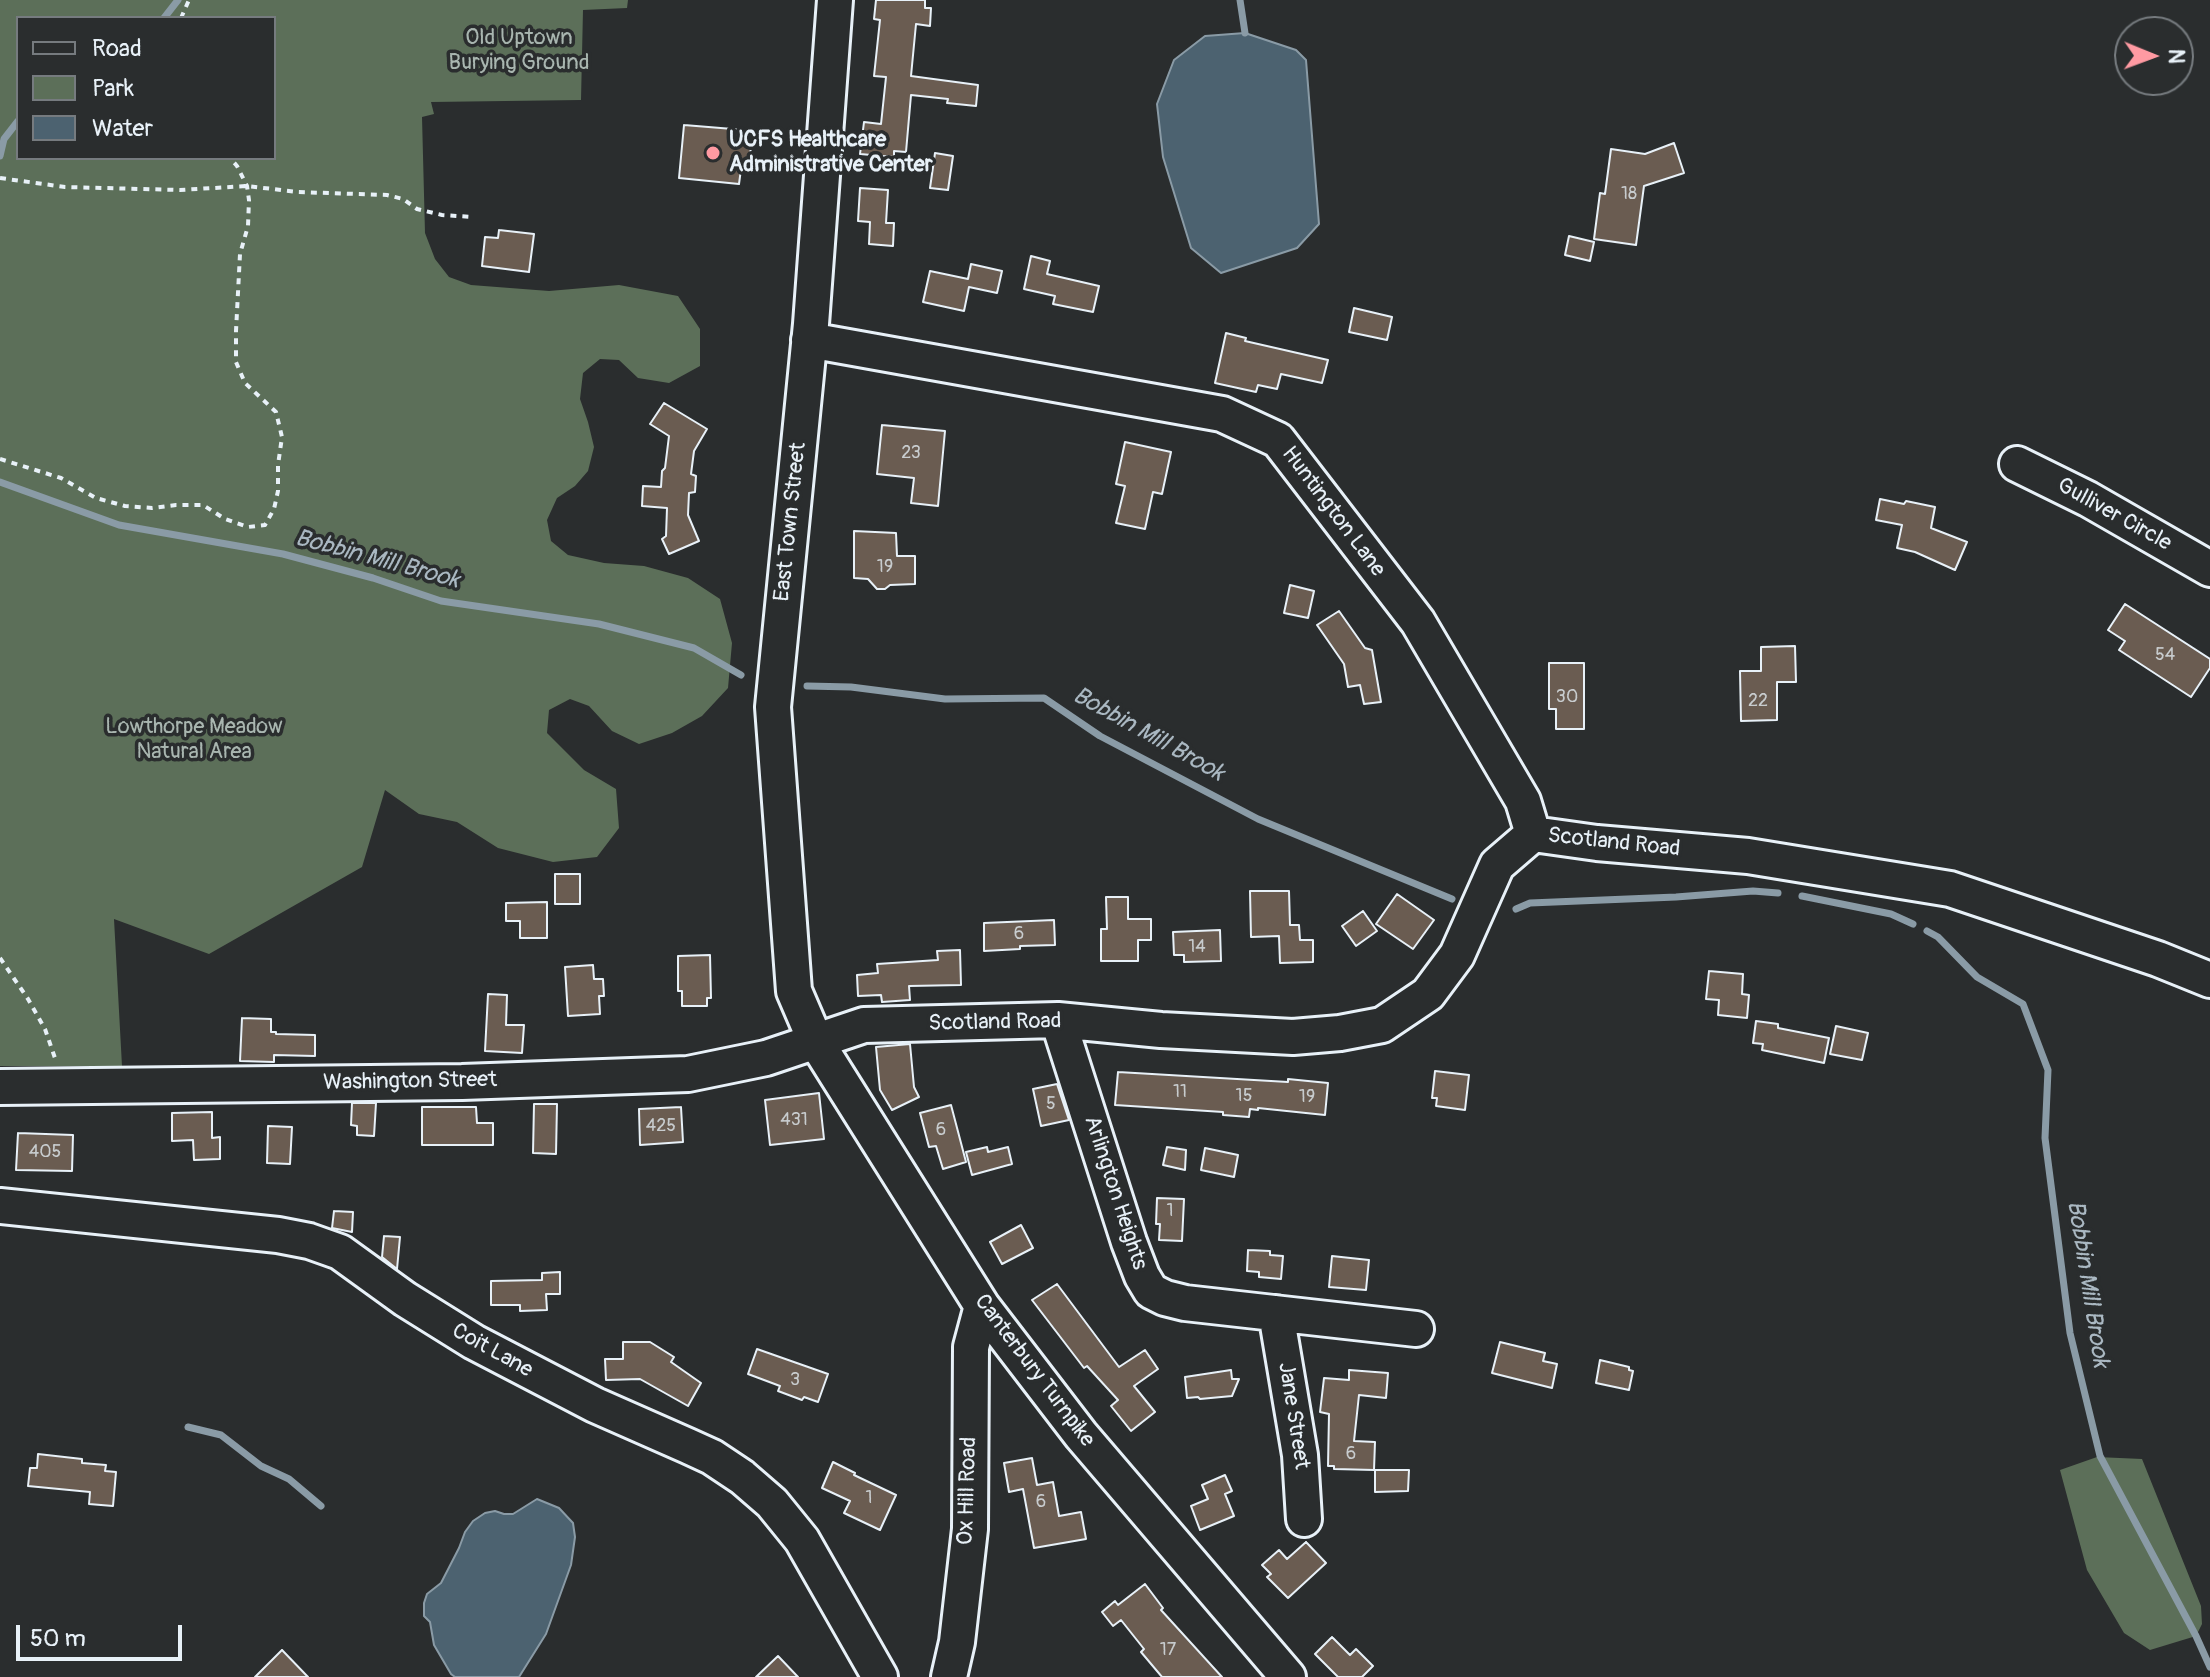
<!DOCTYPE html>
<html>
<head>
<meta charset="utf-8">
<style>
  body { margin:0 }
  #map { position:relative; width:2210px; height:1677px; overflow:hidden; background:#2a2d2e; font-family:Pangolin,sans-serif }
  canvas { display:block }
  .legend { position:absolute; left:16px; top:16px; width:260px; height:144px; box-sizing:border-box; background:#2a2d2e; border:2px solid #767b7f; margin:0; padding:10px 14px; list-style:none; font-size:24px; color:#e8f1f8 }
  .legend li { display:flex; align-items:center; gap:16px; height:40px }
  .legend b { width:40px; border:2px solid #767b7f }
  .north { position:absolute; left:2114px; top:16px; width:80px; height:80px; box-sizing:border-box; background:#2a2d2e; border:2px solid #767b7f; border-radius:50%; rotate:91deg; font-size:22px; font-weight:700; line-height:32px; text-align:center; color:#e8f1f8 }
  .north::after { content:''; display:block; margin:auto; width:28px; height:36px; background:#ff9aa2; clip-path:polygon(50% 0,100% 100%,50% 72%,0 100%) }
  .scale { position:absolute; left:16px; top:1625px; width:166px; height:36px; box-sizing:border-box; border:4px solid #e8f1f8; border-top:0; padding-left:10px; font-size:24px; line-height:28px; white-space:nowrap; color:#e8f1f8; -webkit-text-stroke:6px #2a2d2e; paint-order:stroke }
</style>
</head>
<body>
<div id="map">
<canvas width="2210" height="1677"></canvas>
<ul class="legend">
<li><b style="height:10px;background:#2a2d2e"></b>Road</li>
<li><b style="height:22px;background:#5c6f59"></b>Park</li>
<li><b style="height:22px;background:#4c6270"></b>Water</li>
</ul>
<div class="north">N</div>
<div class="scale">50 m</div>
</div>
<script>
const c = document.querySelector('canvas').getContext('2d');
c.lineJoin = 'round';
function fill(path, color) { c.fillStyle = color; c.fill(path, 'evenodd'); }
const shape = rows => new Path2D(rows.map(r => 'M' + r).join(''));
function strokePath(path, color, width, dash) { c.strokeStyle = color; c.lineWidth = width; c.lineCap = dash ? 'butt' : 'round'; c.setLineDash(dash || []); c.stroke(path); }
function label(font, color, halo, rows, align = 'center') {
  c.font = font + ' Pangolin,sans-serif'; c.lineWidth = 7; c.setLineDash([]); c.textBaseline = 'middle'; c.strokeStyle = halo; c.fillStyle = color; for (const [text, x, y, turn = 0] of rows) {
    c.save(); c.translate(x, y); c.rotate((+turn || 0) * Math.PI / 180); c.textAlign = isNaN(turn) ? turn : align; if (halo) c.strokeText(text, 0, 0); c.fillText(text, 0, 0); c.restore();
  }
}
const green = shape([
  [0,0,628,0,627,8,583,10,581,100,431,102,434,114,422,117,425,233,435,259,449,277,471,285,549,291,619,285,678,296,700,329,700,366,669,383,638,378,619,360,600,359,583,373,580,399,588,422,594,447,588,471,575,486,557,498,547,520,551,541,568,555,604,563,644,566,688,578,720,599,732,643,728,688,702,716,672,733,639,744,612,731,589,706,570,699,549,710,547,733,584,770,616,789,619,828,597,857,553,862,498,848,457,822,419,814,385,790,362,867,209,954,114,919,122,1066,0,1066],
  [18,18,274,18,274,158,18,158],
  [2097,1457,2142,1459,2201,1606,2202,1624,2196,1636,2150,1650,2124,1633,2087,1570,2060,1470]
]);
const water = shape([
  [1245,33,1296,50,1306,60,1319,224,1297,248,1221,273,1191,248,1163,157,1157,104,1174,60,1205,36,1245,33],
  [537,1499,559,1508,573,1523,575,1537,571,1565,546,1634,519,1677,455,1677,451,1674,434,1645,430,1622,424,1616,424,1603,427,1594,441,1583,459,1548,465,1532,473,1521,485,1513,495,1511,504,1514,513,1514,537,1499]
]);
const stream = shape([
  [1240,0,1245,33],
  [164,18,178,0],
  [0,156,4,139,18,121],
  [0,482,119,525,283,554,373,578,441,601,599,624,694,648,741,675],
  [807,686,851,687,945,699,1044,698,1100,736,1258,819,1452,899],
  [1802,896,1891,914,1913,924],
  [1516,909,1530,903,1676,897,1753,891,1778,893],
  [1927,931,1938,937,1977,977,2023,1004,2048,1070,2045,1138,2070,1333,2100,1456,2196,1636,2210,1667],
  [188,1427,221,1435,261,1466,289,1479,321,1506]
]);
const building = shape([
  [876,0,925,0,925,8,931,8,930,26,916,24,911,76,978,85,976,106,947,103,948,99,911,95,906,152,894,151,894,157,860,154,864,122,881,124,886,77,874,76,880,20,874,19,876,0],
  [684,125,745,130,744,144,751,145,749,169,741,169,739,184,679,178,684,125],
  [1674,143,1684,173,1644,186,1636,245,1594,239,1600,193,1605,194,1611,149,1645,154,1674,143],
  [935,153,953,156,948,190,930,188,935,153],
  [860,188,888,190,886,223,894,223,893,246,869,244,870,222,858,221,860,188],
  [499,230,534,234,529,272,482,266,485,237,498,238,499,230],
  [1569,236,1594,242,1590,261,1565,255,1569,236],
  [1031,256,1050,261,1047,274,1099,286,1093,312,1053,304,1055,296,1024,289,1031,256],
  [971,264,1002,271,997,293,969,287,964,311,923,302,930,271,968,279,971,264],
  [1354,308,1392,317,1387,340,1349,332,1354,308],
  [1226,333,1246,338,1245,341,1328,360,1322,383,1281,374,1277,389,1258,385,1256,392,1215,383,1226,333],
  [664,403,707,429,694,451,691,474,696,476,695,492,689,493,688,515,699,541,669,554,662,539,666,536,667,508,642,506,643,486,661,487,662,471,665,468,669,436,650,424,664,403],
  [882,425,945,431,938,506,911,503,914,478,877,474,882,425],
  [1125,442,1171,452,1162,494,1153,492,1145,529,1116,523,1125,486,1116,484,1125,442],
  [1880,499,1904,504,1906,501,1935,507,1931,528,1967,542,1955,570,1915,552,1897,548,1902,525,1876,520,1880,499],
  [854,531,896,533,897,556,915,556,915,584,890,585,885,589,877,589,868,579,854,578,854,531],
  [1290,585,1314,591,1308,618,1284,613,1290,585],
  [2125,604,2210,659,2210,668,2191,697,2119,650,2125,641,2108,630,2125,604],
  [1339,611,1365,648,1372,650,1381,702,1364,704,1360,685,1348,687,1344,664,1317,625,1339,611],
  [1795,646,1796,682,1777,682,1777,720,1741,721,1740,671,1761,671,1761,647,1795,646],
  [1549,663,1584,663,1584,729,1556,729,1556,709,1549,709,1549,663],
  [555,874,580,874,580,904,555,904,555,874],
  [1250,891,1289,891,1290,925,1299,925,1300,940,1313,940,1313,962,1280,963,1279,936,1251,937,1250,891],
  [1397,894,1434,920,1413,949,1376,924,1397,894],
  [1106,897,1128,897,1128,919,1151,919,1151,940,1138,940,1138,961,1101,961,1101,929,1107,929,1106,897],
  [547,902,547,938,520,938,520,921,506,921,506,903,547,902],
  [1363,911,1377,931,1356,946,1342,926,1363,911],
  [1054,920,1055,945,1020,946,1020,949,984,951,984,923,1054,920],
  [1220,930,1221,961,1184,962,1184,955,1174,955,1173,932,1220,930],
  [960,950,961,985,909,986,910,1000,882,1002,881,995,858,996,857,975,878,973,877,964,938,960,937,951,960,950],
  [710,955,711,998,707,998,707,1006,682,1006,682,991,678,991,678,956,710,955],
  [593,965,594,979,603,979,604,996,599,996,600,1014,568,1016,565,967,593,965],
  [1709,971,1743,974,1742,994,1749,995,1747,1018,1718,1015,1719,1000,1706,999,1709,971],
  [488,994,507,995,506,1025,524,1025,522,1053,485,1051,488,994],
  [242,1018,271,1019,271,1032,276,1032,276,1034,315,1035,315,1056,274,1055,274,1062,240,1061,242,1018],
  [1756,1021,1778,1024,1778,1028,1829,1038,1824,1063,1762,1050,1763,1044,1753,1043,1756,1021],
  [1836,1026,1868,1033,1862,1060,1830,1054,1836,1026],
  [910,1044,914,1087,919,1097,892,1110,880,1090,876,1047,910,1044],
  [1435,1071,1469,1075,1465,1110,1436,1106,1437,1098,1432,1098,1435,1071],
  [1118,1072,1288,1082,1288,1079,1328,1083,1325,1115,1258,1108,1258,1110,1250,1109,1249,1117,1223,1115,1223,1112,1115,1105,1118,1072],
  [1057,1084,1069,1120,1041,1126,1033,1089,1057,1084],
  [819,1093,824,1139,770,1145,765,1100,819,1093],
  [352,1103,376,1103,374,1136,357,1135,357,1126,351,1125,352,1103],
  [534,1104,557,1104,556,1154,533,1153,534,1104],
  [951,1105,966,1162,943,1169,936,1146,929,1147,920,1113,951,1105],
  [422,1107,476,1107,477,1123,493,1123,493,1145,422,1145,422,1107],
  [681,1107,683,1142,640,1145,639,1109,681,1107],
  [212,1112,212,1138,220,1137,220,1159,194,1160,193,1140,172,1141,172,1113,212,1112],
  [268,1126,292,1127,290,1164,267,1163,268,1126],
  [18,1133,73,1135,72,1171,16,1170,18,1133],
  [987,1147,988,1152,1008,1147,1012,1164,972,1175,966,1152,987,1147],
  [1167,1147,1186,1150,1185,1170,1163,1165,1167,1147],
  [1205,1148,1238,1155,1234,1177,1201,1170,1205,1148],
  [1157,1198,1184,1199,1182,1241,1159,1240,1160,1224,1156,1224,1157,1198],
  [334,1211,353,1212,352,1232,332,1228,334,1211],
  [1021,1225,1033,1248,1002,1264,990,1242,1021,1225],
  [384,1236,400,1237,397,1269,382,1257,384,1236],
  [1248,1250,1270,1251,1270,1255,1283,1256,1281,1279,1259,1277,1259,1272,1247,1271,1248,1250],
  [1332,1256,1369,1260,1366,1290,1329,1287,1332,1256],
  [560,1272,560,1294,546,1294,547,1310,520,1311,520,1305,491,1305,491,1281,542,1280,542,1273,560,1272],
  [1057,1284,1119,1367,1145,1350,1158,1369,1134,1386,1155,1412,1131,1431,1111,1406,1118,1400,1087,1366,1084,1368,1032,1300,1057,1284],
  [623,1342,650,1342,674,1357,671,1362,701,1383,688,1406,640,1379,606,1380,605,1359,623,1359,623,1342],
  [1500,1342,1545,1353,1543,1361,1557,1364,1552,1388,1492,1373,1500,1342],
  [757,1349,828,1374,818,1402,804,1397,802,1400,778,1391,780,1386,748,1374,757,1349],
  [1600,1360,1629,1367,1629,1370,1633,1371,1629,1390,1596,1383,1600,1360],
  [1231,1370,1232,1379,1239,1379,1232,1396,1200,1399,1198,1397,1187,1398,1185,1377,1231,1370],
  [1349,1370,1388,1373,1386,1398,1359,1395,1354,1441,1375,1442,1374,1470,1334,1469,1334,1466,1328,1466,1329,1414,1320,1412,1324,1378,1349,1380,1349,1370],
  [38,1454,82,1459,82,1463,106,1465,105,1471,116,1472,113,1506,89,1504,90,1492,28,1486,30,1468,37,1468,38,1454],
  [1032,1458,1037,1485,1053,1482,1059,1516,1081,1512,1086,1539,1034,1548,1023,1489,1009,1492,1004,1463,1032,1458],
  [833,1462,855,1473,854,1475,896,1495,880,1530,844,1513,850,1501,822,1488,833,1462],
  [1375,1470,1409,1470,1408,1491,1375,1492,1375,1470],
  [1225,1475,1232,1491,1225,1494,1234,1516,1200,1530,1191,1506,1208,1499,1202,1485,1225,1475],
  [1306,1542,1326,1563,1288,1598,1267,1577,1271,1574,1262,1565,1279,1550,1287,1559,1306,1542],
  [1145,1584,1163,1608,1161,1610,1222,1677,1162,1677,1141,1652,1144,1649,1121,1620,1113,1626,1102,1612,1115,1601,1118,1605,1145,1584],
  [1332,1637,1350,1655,1356,1649,1373,1666,1362,1677,1338,1677,1315,1654,1332,1637],
  [282,1650,308,1677,255,1677,282,1650],
  [778,1656,798,1677,756,1677,778,1656]
]);
const path = shape([
  [181,18,189,0],
  [0,178,65,187,180,190,247,186,298,192,387,195,403,199,417,209,442,215,473,217],
  [0,459,61,478,96,498,125,506,152,508,176,505,203,505,225,519,248,527,265,525,274,509,278,491,278,465,282,437,276,412,245,383,236,362,236,331,240,254,248,226,249,200,247,186,237,166,230,158],
  [0,958,28,999,45,1029,56,1061]
]);
const minor = shape([
  [835,0,811,324,773,707,794,991,815,1040,982,1306,1081,1435,1288,1677],
  [809,340,1222,414,1278,440,1418,622,1523,801,1533,834],
  [2017,464,2088,499,2210,569],
  [1058,1020,1129,1242,1142,1276,1151,1291,1165,1298,1185,1303,1416,1329],
  [0,1087,462,1082,688,1074,766,1058,864,1025,1058,1020,1161,1030,1293,1037,1340,1033,1382,1025,1428,994,1457,955,1497,865,1533,834,1597,843,1748,856,1950,889,2158,959,2210,980],
  [0,1206,278,1235,309,1241,340,1252,405,1299,474,1342,595,1405,688,1446,712,1457,742,1477,772,1503,802,1540,880,1677],
  [1276,1313,1300,1455,1304,1519],
  [949,1677,957,1642,970,1529,971,1347,982,1306]
]);
const markers = [
  [713,153,8,"#ff9aa2"]
];
const numberNames = [
  ["18",1629,194],
  ["23",911,453],
  ["19",885,567],
  ["54",2165,655],
  ["30",1567,697],
  ["22",1758,701],
  ["6",1019,934],
  ["14",1197,947],
  ["11",1180,1092],
  ["15",1244,1096],
  ["19",1307,1097],
  ["5",1051,1104],
  ["431",794,1120],
  ["425",661,1126],
  ["6",941,1130],
  ["405",45,1152],
  ["1",1170,1211],
  ["3",795,1380],
  ["6",1351,1454],
  ["1",869,1498],
  ["6",1041,1502],
  ["17",1168,1650]
];
const parkNames = [
  ["Old Uptown",519,38],
  ["Burying Ground",519,63],
  ["Lowthorpe Meadow",194,727],
  ["Natural Area",194,752]
];
const poiNames = [
  ["UCFS Healthcare",729,140],
  ["Administrative Center",729,165]
];
const streetNames = [
  ["Huntington Lane",1333,512,53],
  ["Gulliver Circle",2114,515,29],
  ["East Town Street",791,522,-84],
  ["Scotland Road",1614,843,6],
  ["Scotland Road",995,1023,-1],
  ["Washington Street",410,1082,-1],
  ["Arlington Heights",1115,1193,72],
  ["Coit Lane",492,1351,29],
  ["Canterbury Turnpike",1034,1371,53],
  ["Jane Street",1293,1416,81],
  ["Ox Hill Road",968,1491,-88]
];
const waterNames = [
  ["Bobbin Mill Brook",377,560,15],
  ["Bobbin Mill Brook",1148,735,29],
  ["Bobbin Mill Brook",2087,1284,81]
];
fill(green, '#5c6f59');
fill(water, '#4c6270');
strokePath(water, '#8a9ba6', 2);
strokePath(stream, '#8a9ba6', 7);
fill(building, '#6a5c51');
strokePath(building, '#e8f1f8', 2);
strokePath(minor, '#e8f1f8', 40);
strokePath(path, '#e8f1f8', 4, [6, 6]);
strokePath(minor, '#2a2d2e', 34);
for (const [x, y, r, color] of markers) { const dot = new Path2D(); dot.arc(x, y, r, 0, 2 * Math.PI); c.fillStyle = color; c.fill(dot); strokePath(dot, '#2a2d2e', 3); }
label('18px', '#c8ccce', null, numberNames);
label('22px', '#a9b6b0', '#2a2d2e', parkNames);
label('bold 22px', '#e8f1f8', '#2a2d2e', poiNames, 'left');
label('22px', '#e8f1f8', '#2a2d2e', streetNames);
label('italic 24px', '#aab8c2', '#2a2d2e', waterNames);
</script>
</body>
</html>
